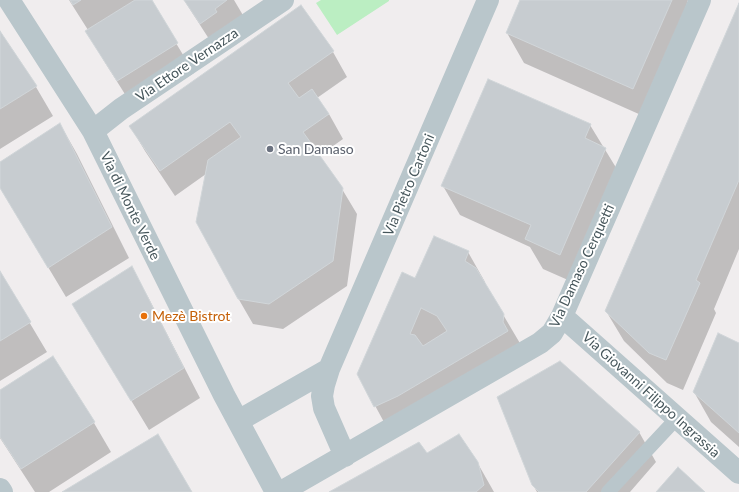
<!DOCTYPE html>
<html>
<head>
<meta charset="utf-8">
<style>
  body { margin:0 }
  canvas { display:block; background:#f0edee }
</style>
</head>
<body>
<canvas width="739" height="492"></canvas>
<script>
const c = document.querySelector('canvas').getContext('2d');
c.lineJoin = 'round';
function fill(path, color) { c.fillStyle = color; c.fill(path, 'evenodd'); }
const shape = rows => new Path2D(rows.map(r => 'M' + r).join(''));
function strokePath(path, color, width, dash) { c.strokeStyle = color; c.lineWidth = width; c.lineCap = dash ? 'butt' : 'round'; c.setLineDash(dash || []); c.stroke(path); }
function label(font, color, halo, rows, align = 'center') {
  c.font = font + ' Lato,sans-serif'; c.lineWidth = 4; c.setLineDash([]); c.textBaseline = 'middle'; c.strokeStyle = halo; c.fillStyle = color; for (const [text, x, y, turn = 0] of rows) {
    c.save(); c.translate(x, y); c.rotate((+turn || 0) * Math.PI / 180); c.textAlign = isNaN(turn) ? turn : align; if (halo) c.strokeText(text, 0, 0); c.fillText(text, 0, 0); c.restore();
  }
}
const green = shape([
  [321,0,389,0,389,1,337,35,316,3]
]);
const shadow = shape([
  [69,0,150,0,194,73,135,110,104,61,87,31,88,30],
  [184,0,234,0,247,22,218,53],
  [522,0,688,0,650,119,524,63,507,33],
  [739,5,739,249,714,309,716,313,683,390,667,383,624,341,606,311],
  [0,33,36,87,53,116,0,149],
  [333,52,347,77,317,98,329,114,343,139,319,156,342,189,357,214,347,286,283,329,253,324,238,298,206,174,175,196,145,151,130,126],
  [60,124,77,154,129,258,66,297,0,187,0,163],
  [590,125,623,179,577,284,543,269,530,247,460,215,443,186],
  [468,252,485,282,485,284,521,345,392,437,358,374,416,279],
  [131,267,148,297,200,398,149,430,91,334],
  [0,273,47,352,0,381],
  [739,344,739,447,711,422,694,392],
  [0,391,94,423,111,452,49,492,35,492,0,438],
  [639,432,656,462,630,492,537,492,533,485],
  [477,462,494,492,331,492]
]);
const building = shape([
  [70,0,81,0,73,5,70,0],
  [135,0,152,0,178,43,117,81,85,31,135,0],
  [184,0,227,0,215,9,217,12,200,24,184,0],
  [520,0,672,0,633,89,506,33,520,0],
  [739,3,739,180,696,280,700,283,666,360,649,353,605,311,739,3],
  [301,5,334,51,288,83,299,98,312,89,329,114,303,132,343,188,333,261,269,304,238,299,196,222,208,160,241,137,230,122,160,171,129,126,301,5],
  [0,31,37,86,0,109,0,31],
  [488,79,591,124,585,138,606,148,560,255,525,239,531,225,441,186,488,79],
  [60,123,112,227,48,268,0,188,0,162,60,123],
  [434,236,469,251,465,261,476,268,504,314,503,322,508,331,398,396,374,407,357,374,402,272,415,278,434,236],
  [421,308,437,316,447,331,423,346,415,335,410,334,421,308],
  [132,266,184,368,131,401,72,304,132,266],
  [0,271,31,322,0,341,0,271],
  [718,333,739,343,739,433,693,392,718,333],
  [53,356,95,422,21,469,0,437,0,390,53,356],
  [560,361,640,432,586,492,539,492,532,485,497,397,560,361],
  [158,434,192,492,62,492,158,434],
  [459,434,478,462,484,485,476,492,329,492,419,442,427,453,459,434],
  [678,467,705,492,656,492,678,467]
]);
const lane = shape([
  [608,492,677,418]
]);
const street = shape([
  [9,0,93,131,224,395,276,492],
  [93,131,121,109,283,0],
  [562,316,739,473],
  [238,421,329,369],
  [345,456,324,408,322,396,324,385,329,369,488,0],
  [0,489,2,492],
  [281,492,540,343,552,333,562,316,700,0]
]);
const markers = [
  [270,149,4,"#6b7280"],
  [144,316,4,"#e8710a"]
];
const streetNames = [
  ["Via Ettore Vernazza",187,65,-34],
  ["Via Pietro Cartoni",409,185,-67],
  ["Via di Monte Verde",130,206,64],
  ["Via Damaso Cerquetti",582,266,-65],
  ["Via Giovanni Filippo Ingrassia",651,395,42]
];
const worshipNames = [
  ["San Damaso",278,149]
];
const foodNames = [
  ["Mezè Bistrot",152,316]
];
fill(green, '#bbeec2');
fill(shadow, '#0003');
fill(building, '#c7ccd0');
strokePath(building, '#d1d6d9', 1);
strokePath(lane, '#b9c6cb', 14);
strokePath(street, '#b9c6cb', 22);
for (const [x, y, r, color] of markers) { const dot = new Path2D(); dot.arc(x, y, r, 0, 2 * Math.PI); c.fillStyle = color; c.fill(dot); strokePath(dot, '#fff', 1.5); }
label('14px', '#46565b', '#fff', streetNames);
label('14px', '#5b616d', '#fff', worshipNames, 'left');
label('14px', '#c56008', '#fff', foodNames, 'left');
</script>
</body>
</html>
